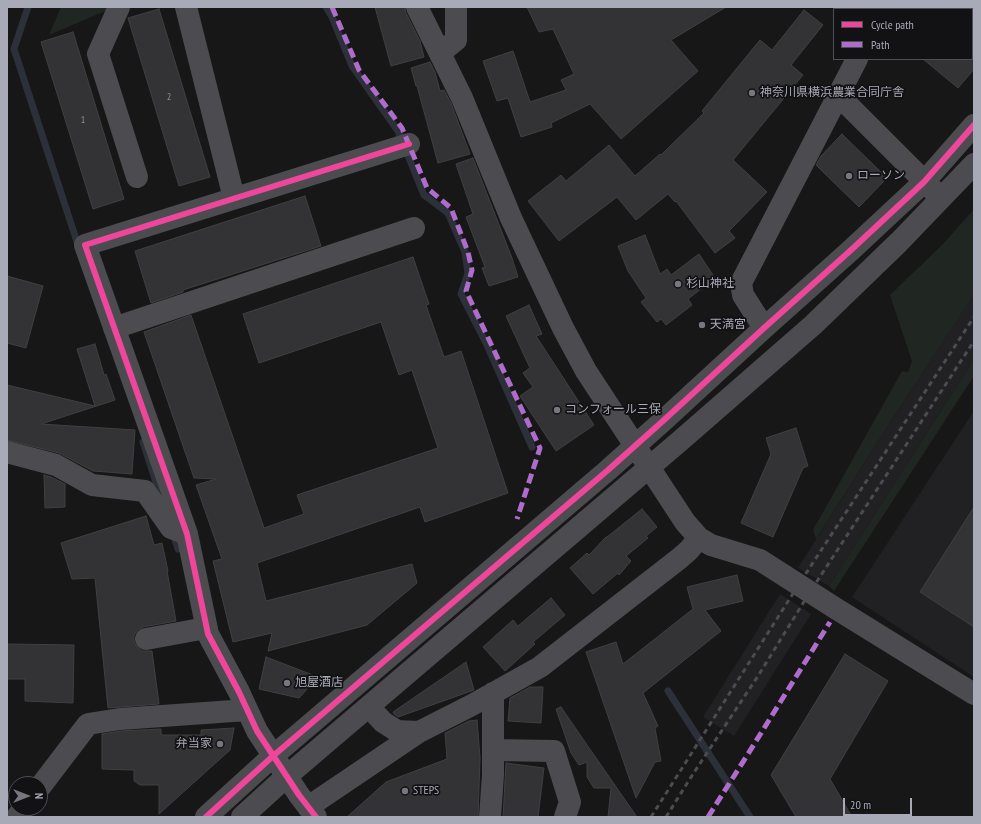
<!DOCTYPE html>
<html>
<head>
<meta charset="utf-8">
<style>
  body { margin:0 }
  #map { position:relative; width:981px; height:824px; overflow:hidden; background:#171717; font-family:"PT Sans Narrow",sans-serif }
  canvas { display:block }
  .frame { position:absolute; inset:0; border:8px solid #a9aab8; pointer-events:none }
  .legend { position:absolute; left:833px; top:8px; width:140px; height:52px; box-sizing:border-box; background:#121113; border:1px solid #4e4e55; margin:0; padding:5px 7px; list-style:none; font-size:12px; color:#a9aab8 }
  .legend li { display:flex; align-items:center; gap:8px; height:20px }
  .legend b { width:20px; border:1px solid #4e4e55 }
  .north { position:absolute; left:8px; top:776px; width:40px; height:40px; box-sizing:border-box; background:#121113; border:1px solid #4e4e55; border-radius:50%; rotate:90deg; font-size:11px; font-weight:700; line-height:16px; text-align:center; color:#a9aab8 }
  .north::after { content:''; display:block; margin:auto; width:14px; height:18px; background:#767780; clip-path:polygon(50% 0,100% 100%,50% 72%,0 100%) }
  .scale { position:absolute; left:843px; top:798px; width:69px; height:18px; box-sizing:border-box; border:2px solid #a9aab8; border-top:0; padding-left:5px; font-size:12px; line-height:14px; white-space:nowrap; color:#a9aab8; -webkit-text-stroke:3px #121113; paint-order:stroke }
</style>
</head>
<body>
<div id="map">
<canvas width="981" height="824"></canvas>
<div class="frame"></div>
<ul class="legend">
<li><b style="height:5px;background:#ed469a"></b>Cycle path</li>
<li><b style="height:5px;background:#b06ccc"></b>Path</li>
</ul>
<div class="north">N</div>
<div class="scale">20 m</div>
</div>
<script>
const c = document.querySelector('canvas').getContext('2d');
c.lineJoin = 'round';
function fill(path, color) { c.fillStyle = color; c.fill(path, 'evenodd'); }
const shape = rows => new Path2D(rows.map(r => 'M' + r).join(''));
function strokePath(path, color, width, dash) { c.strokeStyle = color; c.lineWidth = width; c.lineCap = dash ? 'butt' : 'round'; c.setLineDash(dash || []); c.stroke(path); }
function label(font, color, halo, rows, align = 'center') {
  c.font = font + ' "PT Sans Narrow","Noto Sans JP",sans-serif'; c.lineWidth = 3.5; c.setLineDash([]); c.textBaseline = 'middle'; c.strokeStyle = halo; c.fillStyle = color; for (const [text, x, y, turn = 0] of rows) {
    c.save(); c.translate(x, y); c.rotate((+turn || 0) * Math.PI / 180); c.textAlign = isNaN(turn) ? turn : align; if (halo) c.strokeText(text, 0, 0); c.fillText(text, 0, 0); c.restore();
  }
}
const built = shape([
  [974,295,974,359,829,586,798,568,898,410],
  [974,411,974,677,852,597],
  [780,594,811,614,734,736,703,717]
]);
const green = shape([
  [61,7,112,7,108,10,49,35],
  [974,209,974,295,898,410,816,539,813,530,902,371,908,372,912,361,890,295,943,244],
  [974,359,974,376,834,591,829,586]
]);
const stream = shape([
  [28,7,14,49,79,248],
  [326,7,332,17,352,66,398,131,424,195,448,213,465,252,468,273,461,294,487,345,532,447],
  [143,442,162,501],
  [173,533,178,549],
  [668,691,750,817]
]);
const building = shape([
  [375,7,405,7,406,13,420,41,424,57,391,66,375,7],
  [527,7,726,7,671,40,698,71,621,139,590,104,551,123,552,127,521,137,508,98,497,101,483,61,513,51,530,102,566,90,561,80,574,74,553,29,539,32,527,7],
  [159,9,210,177,179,186,128,18,159,9],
  [804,10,823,25,791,65,803,75,733,160,767,192,729,231,735,238,715,253,676,201,675,202,668,194,636,220,617,197,559,241,528,201,561,175,566,181,609,145,635,176,660,154,661,155,704,113,702,111,760,40,772,50,804,10],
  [73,32,124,199,93,209,41,42,73,32],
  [923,59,974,59,974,69,958,88,923,59],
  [430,62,435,72,440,91,444,90,451,103,470,154,438,163,417,86,416,86,411,68,430,62],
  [842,134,887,178,859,207,816,165,821,156,842,134],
  [473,158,512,258,518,277,489,286,482,268,485,267,466,217,473,214,456,164,473,158],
  [305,196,321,246,183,290,183,292,151,303,135,251,305,196],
  [645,235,660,274,667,269,671,275,699,254,715,278,688,299,692,305,666,325,661,319,657,322,641,302,646,298,628,271,618,246,645,235],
  [413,257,429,304,426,305,444,357,461,351,508,493,425,522,420,507,257,563,266,601,412,564,417,583,367,625,268,651,272,633,233,642,213,561,222,559,196,485,216,479,194,478,144,332,191,315,264,528,304,514,297,495,438,448,412,370,399,375,381,322,259,363,243,314,413,257],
  [7,276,43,286,26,348,7,343,7,276],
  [529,305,542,334,536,336,594,425,556,451,520,396,533,387,523,373,530,368,506,316,529,305],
  [95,344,104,375,106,374,115,400,41,424,135,430,132,474,93,471,59,453,7,440,7,385,95,406,77,349,95,344],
  [796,428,808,466,803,468,773,537,741,523,771,454,766,438,796,428],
  [44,475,51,477,65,484,65,507,45,508,44,475],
  [974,507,974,627,920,592,974,507],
  [642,509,657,527,646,536,648,538,626,556,631,561,619,575,618,573,593,594,570,568,587,553,589,555,606,537,607,537,642,509],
  [146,516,154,545,162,543,168,571,167,571,176,621,143,627,138,630,134,635,134,642,137,647,142,651,152,651,159,704,108,708,95,578,72,579,61,543,146,516],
  [737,575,743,601,705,610,721,631,643,693,658,726,655,728,661,761,655,762,636,798,586,652,616,642,623,664,693,609,687,587,737,575],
  [551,598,565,615,533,642,535,644,505,671,483,647,513,620,518,626,551,598],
  [7,644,74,645,73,703,25,701,25,679,7,679,7,644],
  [845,654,888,681,830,779,852,817,796,817,771,775,845,654],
  [266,657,318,677,299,698,259,689,266,657],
  [466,662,474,690,398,717,394,714,393,712,466,662],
  [530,687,543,687,541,723,508,721,510,698,530,687],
  [561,707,587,745,637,817,608,817,611,788,594,788,587,777,587,762,579,765,571,753,556,709,561,707],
  [477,720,480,758,478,817,347,817,386,782,447,759,445,733,469,721,477,720],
  [234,728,230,750,159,814,159,785,140,785,134,781,134,770,102,769,102,734,121,731,161,729,161,735,201,735,201,730,234,728],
  [506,763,544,768,538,817,503,817,506,763]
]);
const minor = shape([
  [119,7,98,54,137,177],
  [186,7,234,198],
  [417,7,462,98,511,218,563,328,586,371,685,522,699,538,711,545,760,560,835,608,974,694],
  [881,9,882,7],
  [440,53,456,40,456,7],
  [839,96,934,191],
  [114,328,414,228],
  [764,328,743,295,741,283,857,59],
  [7,452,56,465,92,485,145,491,171,528,187,534],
  [146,639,206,628],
  [369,707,383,722,397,731,419,732,472,705,540,667,680,558,689,550,699,538],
  [493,750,554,751,570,802,565,817],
  [40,787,88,724,120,719,247,710],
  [308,807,419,732],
  [17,817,24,808],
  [206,817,273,756,608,470,664,420,764,328,850,251,924,182,974,125],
  [242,817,287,776,680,441,813,325,899,242,974,164],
  [316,817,299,795,257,731,239,692,208,634,187,534,85,245,409,144],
  [490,817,493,775,493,693]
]);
const rail = shape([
  [651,817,799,584,974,317],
  [666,817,693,774,758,676,810,592,974,341]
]);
const quiet = shape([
  [332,7,359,70,402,128,427,188,451,208,468,252,472,270,466,291,540,448,517,519],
  [708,817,748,754,830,622]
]);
const cycleway = shape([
  [206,817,273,756,608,470,664,420,764,328,850,251,924,182,974,125],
  [316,817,299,795,257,731,239,692,208,634,187,534,85,245,409,144]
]);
const markers = [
  [752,93,4,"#767780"],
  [849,176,4,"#767780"],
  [678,284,4,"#767780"],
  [702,325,4,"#767780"],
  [557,410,4,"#767780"],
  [287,683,4,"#767780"],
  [220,744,4,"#767780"],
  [405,791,4,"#767780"]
];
const numberNames = [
  ["2",169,97],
  ["1",83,120]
];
const poiNames = [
  ["神奈川県横浜農業合同庁舎",760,93],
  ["ローソン",857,176],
  ["杉山神社",686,284],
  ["天満宮",710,325],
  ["コンフォール三保",565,410],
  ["旭屋酒店",295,683],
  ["弁当家",212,744,"right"],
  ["STEPS",413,791]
];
fill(built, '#212123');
fill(green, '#202621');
strokePath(stream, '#2b3039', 7);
fill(building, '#333335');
strokePath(building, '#404043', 1);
strokePath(minor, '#4c4c50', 22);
strokePath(rail, '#4c4c50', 3, [5, 4]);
strokePath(quiet, '#b06ccc', 5, [10, 5]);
strokePath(cycleway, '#ed469a', 6);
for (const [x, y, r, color] of markers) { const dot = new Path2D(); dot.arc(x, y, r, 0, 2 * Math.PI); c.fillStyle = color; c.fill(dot); strokePath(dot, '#121113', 1.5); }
label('10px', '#8c8c97', null, numberNames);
label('12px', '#a9aab8', '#121113', poiNames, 'left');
</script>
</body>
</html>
